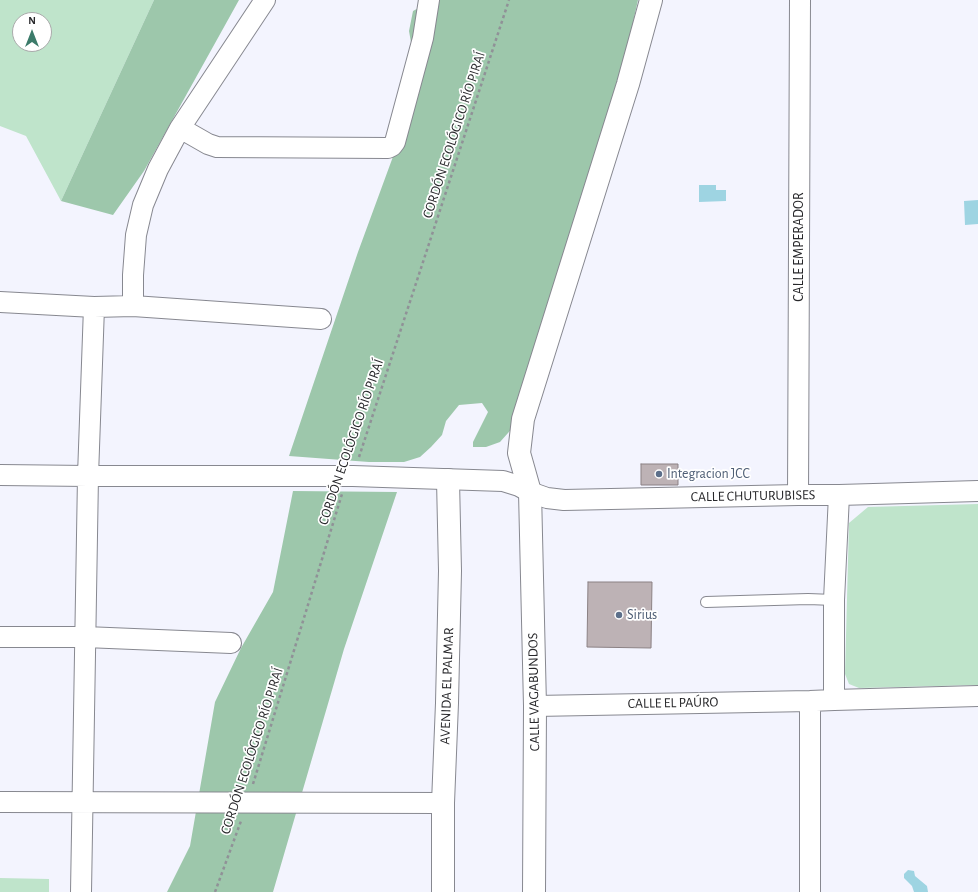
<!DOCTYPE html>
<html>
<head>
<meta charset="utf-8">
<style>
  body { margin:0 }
  #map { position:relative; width:978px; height:892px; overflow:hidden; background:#f3f4fe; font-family:"Alegreya Sans",sans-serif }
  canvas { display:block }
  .north { position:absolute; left:12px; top:12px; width:40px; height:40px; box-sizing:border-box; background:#fff; border:1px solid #a9a9aa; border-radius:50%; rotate:0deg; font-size:11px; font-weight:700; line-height:16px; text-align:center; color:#27272a }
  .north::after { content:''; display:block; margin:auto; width:14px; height:18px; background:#3c7b6a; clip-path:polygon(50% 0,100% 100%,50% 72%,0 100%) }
</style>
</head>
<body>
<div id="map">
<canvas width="978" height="892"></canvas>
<div class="north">N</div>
</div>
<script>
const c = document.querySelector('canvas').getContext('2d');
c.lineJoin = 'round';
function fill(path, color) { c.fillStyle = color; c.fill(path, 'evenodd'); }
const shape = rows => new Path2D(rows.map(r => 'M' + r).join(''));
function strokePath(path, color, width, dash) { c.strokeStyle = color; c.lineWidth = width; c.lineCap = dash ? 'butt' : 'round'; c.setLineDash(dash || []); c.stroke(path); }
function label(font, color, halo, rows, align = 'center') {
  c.font = font + ' "Alegreya Sans",sans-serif'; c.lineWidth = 3.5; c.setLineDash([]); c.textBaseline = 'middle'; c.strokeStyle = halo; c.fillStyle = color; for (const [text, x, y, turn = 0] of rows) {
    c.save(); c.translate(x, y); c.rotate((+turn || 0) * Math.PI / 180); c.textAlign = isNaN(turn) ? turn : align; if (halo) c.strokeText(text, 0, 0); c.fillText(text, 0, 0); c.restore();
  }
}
const green = shape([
  [0,0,154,0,61,201,26,136,0,126],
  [20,20,44,20,44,44,20,44],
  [978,504,978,685,859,688,849,684,845,674,849,523,868,507],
  [0,878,49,879,49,892,0,892]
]);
const forest = shape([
  [154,0,239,0,144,171,113,215,61,201],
  [430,0,638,0,632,27,619,75,516,424,500,442,486,447,473,447,473,442,488,412,482,403,459,405,446,421,442,435,431,447,420,457,404,462,369,462,289,456,358,252,409,113,413,54,409,31,413,11,426,4],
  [293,491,397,492,344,649,273,892,167,892,190,846,215,702,241,648,273,592]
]);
const water = shape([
  [699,185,716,185,716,190,726,190,726,201,699,202],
  [978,200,978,224,965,225,964,201],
  [908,870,914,871,915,876,927,886,928,892,914,892,912,886,904,878,904,874]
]);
const building = shape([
  [641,464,678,464,678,485,641,485,641,464],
  [588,582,652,582,651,648,587,647,588,582]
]);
const path = shape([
  [359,457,509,0],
  [253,784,342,494],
  [215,892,241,821]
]);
const service = shape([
  [706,602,808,599,834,600]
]);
const minor = shape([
  [180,128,208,144,217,147,388,148,392,146,395,142,423,38,429,0],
  [0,302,94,307,133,306,321,319],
  [133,306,133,275,136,235,143,205,158,169,180,128,265,0],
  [0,475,88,476,353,476,503,481,519,486,530,492,547,498,564,500,798,495,839,495,978,491],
  [798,495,800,0],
  [0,637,85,637,231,643],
  [834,700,834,600,839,495],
  [810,701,810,892],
  [535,706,810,701,834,700,978,696],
  [0,802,443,803],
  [81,892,88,476,94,307]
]);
const tertiary = shape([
  [443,892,443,803,447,703,450,571,448,480],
  [534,892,535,706,530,492,519,453,523,419,628,84,651,0]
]);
const markers = [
  [659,474,4,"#5c6f8a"],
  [619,615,4,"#5c6f8a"]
];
const streetNames = [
  ["CORDÓN ECOLÓGICO RÍO PIRAÍ",454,135,-72],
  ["CALLE EMPERADOR",799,247,-90],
  ["CORDÓN ECOLÓGICO RÍO PIRAÍ",351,442,-71],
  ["CALLE CHUTURUBISES",753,496,-1],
  ["AVENIDA EL PALMAR",447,686,-88],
  ["CALLE VAGABUNDOS",534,692,-91],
  ["CALLE EL PAÚRO",673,703,-1],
  ["CORDÓN ECOLÓGICO RÍO PIRAÍ",252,751,-72]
];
const serviceNames = [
  ["Integracion JCC",667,474],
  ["Sirius",627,615]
];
fill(green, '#bfe4cb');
fill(forest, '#9dc7ab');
fill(water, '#9ed4e2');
fill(building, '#bdb2b5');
strokePath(building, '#8b8184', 1);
strokePath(service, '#878890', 12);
strokePath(minor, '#878890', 22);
strokePath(tertiary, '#878890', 24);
strokePath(path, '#909197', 2.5, [3, 3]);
strokePath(service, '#fff', 10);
strokePath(minor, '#fff', 20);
strokePath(tertiary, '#fff', 22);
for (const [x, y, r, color] of markers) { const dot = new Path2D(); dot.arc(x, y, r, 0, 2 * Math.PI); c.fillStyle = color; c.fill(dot); strokePath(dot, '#fff', 1.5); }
label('14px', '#27272a', '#fff', streetNames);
label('14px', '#4e5e75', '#fff', serviceNames, 'left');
</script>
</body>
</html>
